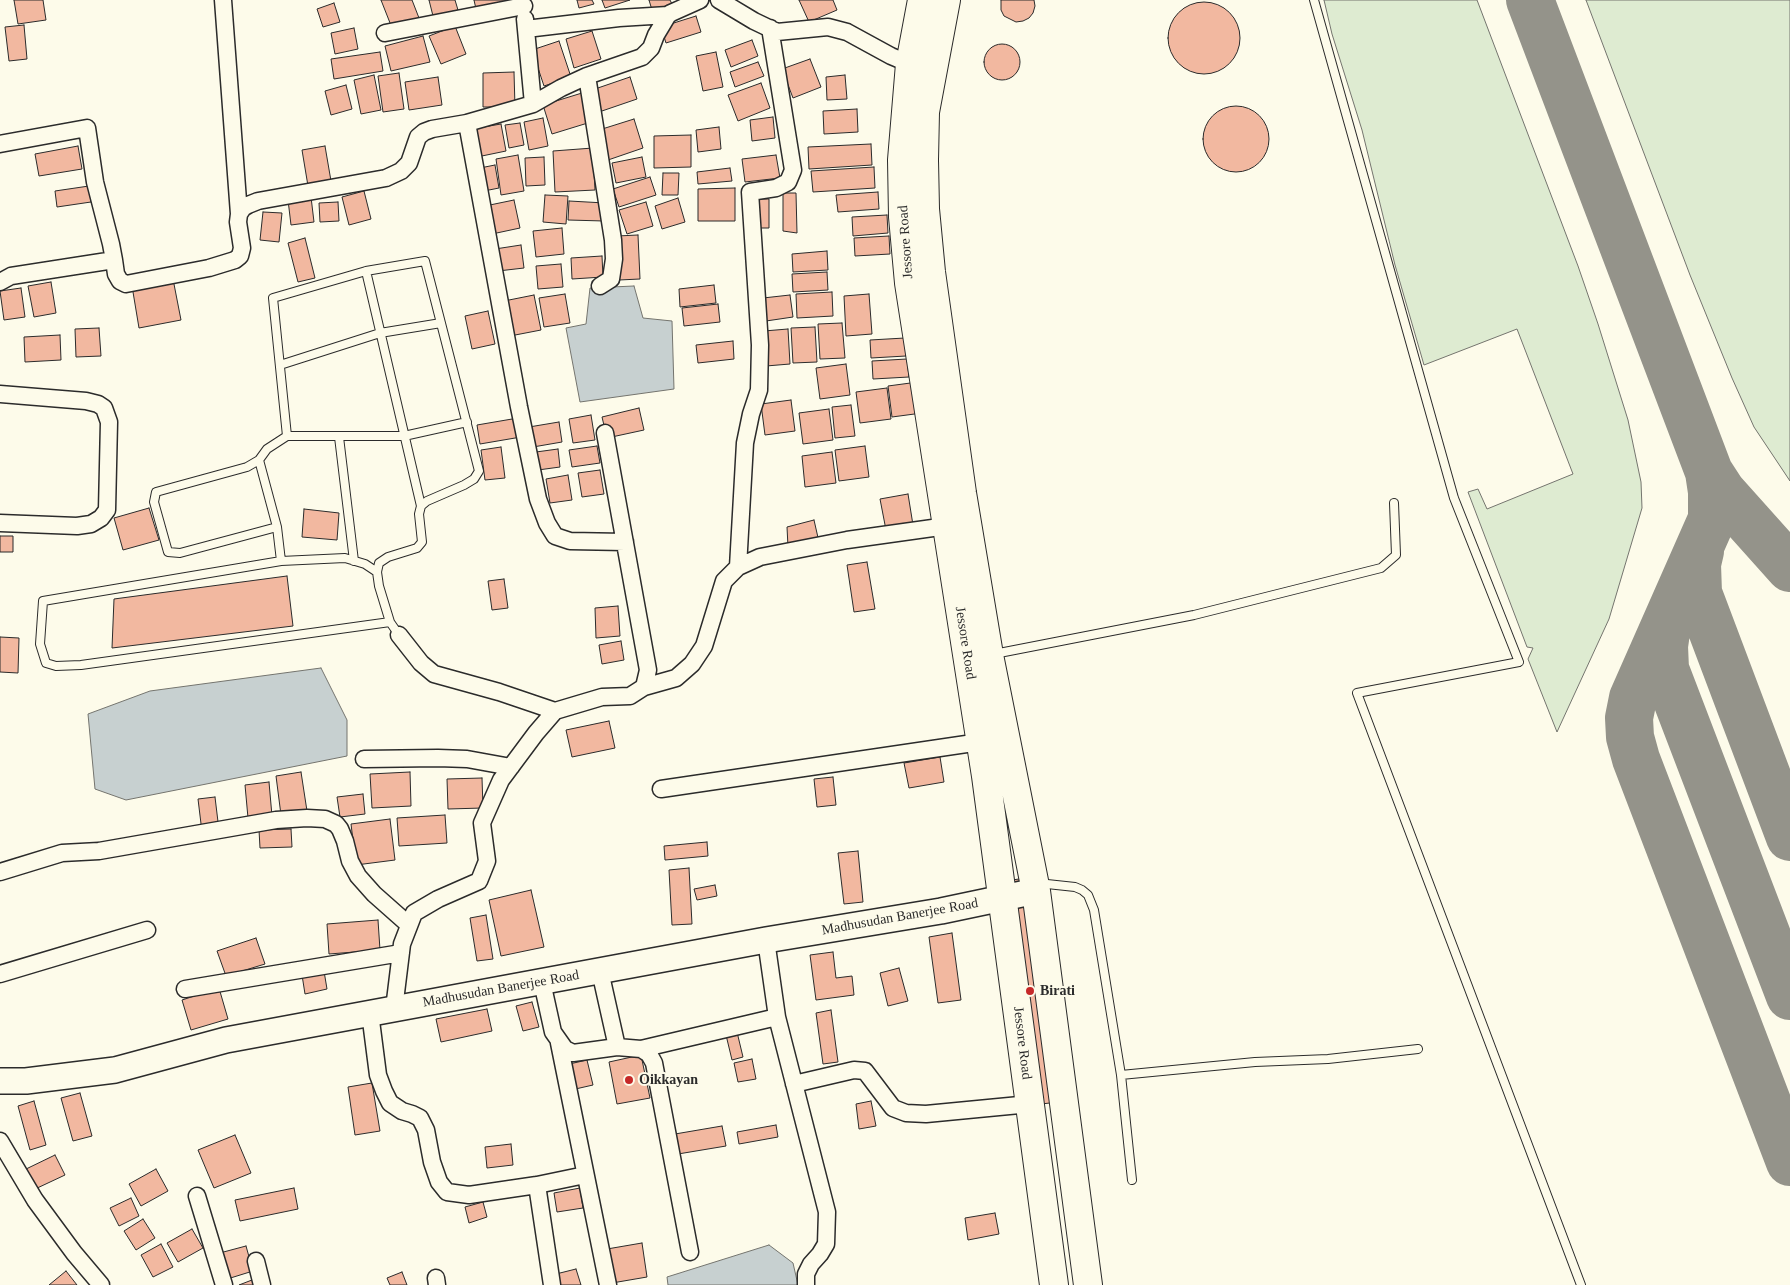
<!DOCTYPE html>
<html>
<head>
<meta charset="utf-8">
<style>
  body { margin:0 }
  canvas { display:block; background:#fdfbea }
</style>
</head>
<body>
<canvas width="1790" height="1285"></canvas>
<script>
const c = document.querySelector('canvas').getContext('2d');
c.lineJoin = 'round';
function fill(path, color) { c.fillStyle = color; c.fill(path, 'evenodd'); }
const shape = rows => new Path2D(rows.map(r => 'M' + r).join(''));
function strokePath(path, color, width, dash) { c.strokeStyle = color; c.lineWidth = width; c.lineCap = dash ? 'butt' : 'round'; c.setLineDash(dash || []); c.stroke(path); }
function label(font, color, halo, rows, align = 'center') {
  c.font = font + ' "Times New Roman",serif'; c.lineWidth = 4; c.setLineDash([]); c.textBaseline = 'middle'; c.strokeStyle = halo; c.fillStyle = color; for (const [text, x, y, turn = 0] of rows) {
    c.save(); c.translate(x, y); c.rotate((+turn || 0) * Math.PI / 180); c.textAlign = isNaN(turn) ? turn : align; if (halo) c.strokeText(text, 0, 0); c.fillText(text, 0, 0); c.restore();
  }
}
const green = shape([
  [1324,0,1477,0,1578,266,1598,324,1628,420,1641,482,1642,508,1609,619,1557,732,1528,659,1533,648,1527,647,1468,492,1478,489,1487,509,1573,474,1517,329,1424,365,1395,265,1362,130,1332,34,1324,0],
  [1586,0,1790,0,1790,481,1754,427,1732,378,1690,275,1586,0]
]);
const water = shape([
  [634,286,643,318,672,321,674,389,580,402,566,328,586,324,590,288,634,286],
  [321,668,347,720,347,756,126,800,95,789,88,714,150,691,321,668],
  [769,1245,793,1263,798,1285,668,1285,667,1277,769,1245]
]);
const taxiway = shape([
  [1530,0,1709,472,1722,492,1790,568],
  [1709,472,1712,492,1712,519,1633,698,1629,718,1630,737,1636,759,1790,1162],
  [1700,551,1697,564,1698,593,1790,837],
  [1667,625,1664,646,1665,669,1790,996]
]);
const building = shape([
  [14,0,43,0,46,20,18,24,14,0],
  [381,0,412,0,419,18,392,28,381,0],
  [429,0,455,0,458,10,433,16,429,0],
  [474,0,513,0,476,9,474,0],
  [577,0,592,0,594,4,579,8,577,0],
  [602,0,630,0,605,8,602,0],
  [649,0,670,0,672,4,652,10,649,0],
  [799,0,833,0,837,10,809,22,799,0],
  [1001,0,1034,0,1035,6,1033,13,1029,18,1023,21,1016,22,1004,16,1001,10,1001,0],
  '1168 38a36 36 0 1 1 72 0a36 36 0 1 1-72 0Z',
  [334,3,340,22,323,27,317,9,334,3],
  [696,16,701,32,666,43,661,27,696,16],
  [24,25,27,59,9,61,5,27,24,25],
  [455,26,466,54,441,64,429,36,455,26],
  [354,28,358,49,335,54,331,33,354,28],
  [592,31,601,59,574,68,566,39,592,31],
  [423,36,430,62,391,71,385,46,423,36],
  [752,40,758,56,731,67,725,50,752,40],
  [559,41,571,77,544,86,532,50,559,41],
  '984 62a18 18 0 1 1 36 0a18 18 0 1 1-36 0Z',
  [380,52,383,71,334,79,331,59,380,52],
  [716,52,723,87,703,91,696,56,716,52],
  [810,59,821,87,793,98,782,69,810,59],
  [758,62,764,76,735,87,730,72,758,62],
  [514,72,515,107,483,107,483,73,514,72],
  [399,73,404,109,383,112,378,76,399,73],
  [374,75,381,110,361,114,354,80,374,75],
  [845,75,847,99,827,100,826,77,845,75],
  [438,77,442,105,409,110,405,82,438,77],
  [630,77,637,99,599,112,592,90,630,77],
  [761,83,770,108,738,121,728,95,761,83],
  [346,85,352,109,331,115,325,91,346,85],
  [582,93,591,122,552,134,543,105,582,93],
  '1203 139a33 33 0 1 1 66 0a33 33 0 1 1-66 0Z',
  [857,109,858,132,824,134,823,111,857,109],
  [773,117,775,138,752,141,750,120,773,117],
  [543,118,548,146,529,150,524,122,543,118],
  [634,119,643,148,608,160,599,130,634,119],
  [520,123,524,145,509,148,505,125,520,123],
  [501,124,506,151,477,157,472,129,501,124],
  [719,127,721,149,698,152,696,130,719,127],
  [691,135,691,167,654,168,654,136,691,135],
  [871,144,872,165,809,169,808,147,871,144],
  [78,146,82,169,39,176,35,154,78,146],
  [325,146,331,181,308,186,302,150,325,146],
  [593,148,595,190,555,192,553,151,593,148],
  [518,155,524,191,501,195,496,159,518,155],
  [776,155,780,178,745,182,742,159,776,155],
  [544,157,545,185,526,186,525,158,544,157],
  [642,157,646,177,616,183,612,163,642,157],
  [495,165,499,188,484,191,480,168,495,165],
  [874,167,875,188,813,192,811,171,874,167],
  [730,168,732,181,698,184,697,172,730,168],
  [663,173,679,173,678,195,662,195,663,173],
  [650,177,656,195,619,207,613,189,650,177],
  [89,186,91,202,57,207,55,191,89,186],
  [735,188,735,221,698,221,698,189,735,188],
  [364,191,371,219,349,225,342,197,364,191],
  [878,192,879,209,838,212,836,195,878,192],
  [783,193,796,193,797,233,783,231,783,193],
  [545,195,568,196,566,224,543,222,545,195],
  [311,197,314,222,291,225,288,200,311,197],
  [678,198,685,222,662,229,655,206,678,198],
  [754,199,769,199,769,228,754,228,754,199],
  [514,200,520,228,492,234,485,206,514,200],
  [569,201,605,203,604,221,568,220,569,201],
  [338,202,339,221,320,222,319,203,338,202],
  [646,202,653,226,627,234,619,210,646,202],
  [263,212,282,213,279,242,260,240,263,212],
  [887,215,888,233,853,236,852,217,887,215],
  [562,228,564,254,536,257,533,231,562,228],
  [638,235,640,279,619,280,617,236,638,235],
  [889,236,890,254,855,256,854,238,889,236],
  [305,238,315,278,298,282,288,243,305,238],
  [521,245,524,268,498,271,495,249,521,245],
  [827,251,828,270,793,272,792,254,827,251],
  [602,256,603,277,572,279,571,258,602,256],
  [561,264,563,287,538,289,536,266,561,264],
  [827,272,828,290,793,292,792,274,827,272],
  [173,279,181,320,139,328,132,286,173,279],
  [51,282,56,313,34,317,28,286,51,282],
  [714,285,716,303,680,307,679,289,714,285],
  [21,288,25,317,4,320,0,291,21,288],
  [832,292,833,316,797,318,796,294,832,292],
  [565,294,570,323,544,327,539,298,565,294],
  [869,294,872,334,846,336,844,296,869,294],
  [534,295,541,330,510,336,504,301,534,295],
  [790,295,793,317,766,321,763,298,790,295],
  [718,304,720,322,684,326,682,308,718,304],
  [488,311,495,344,472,349,465,316,488,311],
  [842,323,845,358,820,359,818,324,842,323],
  [815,327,817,362,793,363,791,328,815,327],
  [99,328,101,356,76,357,75,329,99,328],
  [788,329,790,364,766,366,764,331,788,329],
  [60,335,61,360,25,362,24,337,60,335],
  [905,338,906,356,871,358,870,340,905,338],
  [733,341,734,359,698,363,696,345,733,341],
  [907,359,909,377,873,379,872,361,907,359],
  [846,364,850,395,820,399,816,368,846,364],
  [918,382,922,413,892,417,888,386,918,382],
  [887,388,891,419,860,423,856,392,887,388],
  [791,400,795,431,765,435,761,404,791,400],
  [851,405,855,436,835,438,832,407,851,405],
  [639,408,644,430,607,438,602,417,639,408],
  [829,409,833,440,803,444,799,413,829,409],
  [591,415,595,440,573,443,569,419,591,415],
  [518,418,521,437,480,444,477,425,518,418],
  [559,422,562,442,533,447,529,427,559,422],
  [597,446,600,463,572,467,569,450,597,446],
  [865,446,869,477,839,481,835,450,865,446],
  [501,447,505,478,485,480,481,450,501,447],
  [558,449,560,467,538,470,536,452,558,449],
  [832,452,836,483,805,487,802,456,832,452],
  [600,470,604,494,582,497,578,473,600,470],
  [568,475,572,500,550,503,546,479,568,475],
  [908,494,913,525,886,530,880,499,908,494],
  [149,508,159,540,123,550,114,518,149,508],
  [304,509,339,513,337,540,302,537,304,509],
  [814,520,819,542,788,547,787,527,814,520],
  [0,536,13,536,13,552,0,552,0,536],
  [867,562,875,609,854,612,847,565,867,562],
  [287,576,293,626,112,648,114,599,287,576],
  [504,579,508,608,492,610,488,581,504,579],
  [618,606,620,636,596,638,595,608,618,606],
  [0,637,19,638,18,673,0,672,0,637],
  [621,641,624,660,602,664,599,645,621,641],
  [609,721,615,748,572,757,566,730,609,721],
  [940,757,944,782,909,788,904,763,940,757],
  [301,772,307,811,281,815,276,776,301,772],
  [410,772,411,806,372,808,370,774,410,772],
  [833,777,836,805,817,807,814,779,833,777],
  [482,778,483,808,448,809,447,779,482,778],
  [269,782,272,816,248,818,245,785,269,782],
  [363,794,365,814,340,817,337,797,363,794],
  [215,797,219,830,202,832,198,799,215,797],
  [445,815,447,843,399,846,397,818,445,815],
  [390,819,395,860,356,865,351,824,390,819],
  [291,829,292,847,260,848,259,830,291,829],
  [707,842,708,856,665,860,664,846,707,842],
  [858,851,863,902,844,904,838,853,858,851],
  [689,868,692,924,672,925,669,870,689,868],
  [1026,878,1058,1102,1033,1105,1005,881,1026,878],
  [715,885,717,896,697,900,694,889,715,885],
  [531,890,544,947,501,956,489,900,531,890],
  [486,915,493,959,477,961,470,918,486,915],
  [378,920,380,950,329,954,327,924,378,920],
  [952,933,961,1000,938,1003,929,937,952,933],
  [256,938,265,964,226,976,217,951,256,938],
  [833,952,836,978,852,976,854,995,816,1000,810,955,833,952],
  [899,968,908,1001,888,1006,880,973,899,968],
  [324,971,327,989,305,994,302,975,324,971],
  [219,988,228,1019,191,1030,182,1000,219,988],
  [532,1002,539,1027,523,1031,516,1006,532,1002],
  [487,1009,492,1031,441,1042,436,1019,487,1009],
  [831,1010,838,1062,823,1064,816,1013,831,1010],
  [737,1032,743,1057,732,1060,726,1035,737,1032],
  [641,1055,650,1098,617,1104,609,1062,641,1055],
  [752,1059,756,1079,738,1082,734,1063,752,1059],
  [587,1060,593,1085,571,1090,565,1065,587,1060],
  [372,1083,380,1131,355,1135,348,1087,372,1083],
  [80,1093,92,1136,73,1141,61,1098,80,1093],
  [34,1101,46,1145,30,1150,18,1106,34,1101],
  [871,1101,876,1126,859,1129,856,1104,871,1101],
  [776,1125,778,1137,739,1144,737,1132,776,1125],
  [722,1126,726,1146,678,1154,675,1134,722,1126],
  [235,1135,251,1173,214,1188,198,1150,235,1135],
  [511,1144,513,1165,487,1168,485,1147,511,1144],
  [55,1155,65,1175,33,1190,24,1170,55,1155],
  [156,1169,168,1191,141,1206,129,1184,156,1169],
  [294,1188,298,1209,240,1221,235,1200,294,1188],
  [580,1188,583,1208,557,1212,554,1193,580,1188],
  [131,1198,139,1216,119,1226,110,1208,131,1198],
  [483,1202,487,1217,469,1223,465,1207,483,1202],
  [995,1213,999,1234,968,1240,965,1218,995,1213],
  [143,1219,155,1238,136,1250,124,1231,143,1219],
  [192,1229,203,1248,178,1262,167,1243,192,1229],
  [642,1243,647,1277,612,1283,607,1249,642,1243],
  [161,1244,173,1267,153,1277,141,1255,161,1244],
  [246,1246,253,1271,224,1280,216,1254,246,1246],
  [576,1269,581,1285,555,1285,552,1275,576,1269],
  [66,1271,77,1285,49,1285,66,1271],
  [402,1272,407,1285,390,1285,387,1278,402,1272],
  [252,1280,254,1285,239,1285,252,1280]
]);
const lane = shape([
  [1314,0,1454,498,1519,662,1357,693,1581,1285],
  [366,271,421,506],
  [280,365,380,333,441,323],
  [287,436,404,436,467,422],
  [339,437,354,561],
  [259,460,277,527],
  [281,561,277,527,180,553,168,552,154,502,156,492,247,467,259,460,267,449,287,436,273,298,366,271,425,261,479,471,474,479,464,485,427,501,421,506,419,514,422,542,417,548,388,557,379,563,377,572,379,586,390,622],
  [377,572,365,564,345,558,281,561,43,601,40,644,46,663,56,666,81,665,390,622,399,635],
  [994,654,1194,615,1381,568,1396,555,1394,503],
  [1041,888,1047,884,1075,887,1082,890,1088,895,1094,910,1121,1075,1132,1180],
  [1121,1075,1255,1062,1328,1059,1418,1049]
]);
const street = shape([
  [223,0,239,214],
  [719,0,754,21,777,32,828,27,847,32,891,56,910,64],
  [525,19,533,104],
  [526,29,619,18,668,15],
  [385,33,524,6],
  [587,76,613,240,614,259,611,279,600,286],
  [467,123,519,407,538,499,547,523,555,536,570,541,625,542],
  [0,144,87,128,95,182,111,244,114,260,11,276,0,282],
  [114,260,116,274,120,281,126,284,209,268,235,260,240,256,242,248,238,222,239,214,243,208,248,205,258,201,386,178,401,171,409,163,418,137,424,132,432,129,467,123,533,104,561,88,587,76,642,57,651,48,656,35,668,15,671,13,700,0],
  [0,394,86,401,98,404,104,408,109,422,107,510,101,518,91,524,77,526,0,523],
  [605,433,648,670,644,687],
  [738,567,745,443,751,414,759,390,760,345,750,192,776,188,788,182,793,170,770,28],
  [399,635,421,663,434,674,499,692,555,711],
  [364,759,438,758,467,759,511,767],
  [661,789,980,742],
  [0,872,62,853,99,851,276,820,307,818,325,819,336,824,340,829,345,841,350,861,358,876,374,894,409,925],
  [766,940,777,1017,827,1212,826,1244,820,1254,811,1264,806,1274,806,1285],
  [600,971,617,1047],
  [0,974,147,930],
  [542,982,553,1032,565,1049,573,1053,617,1047,641,1049,649,1054,654,1063,690,1252],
  [185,989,401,953],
  [394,1009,402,944,414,913,438,899,479,881,487,861,482,823,501,780,536,733,555,711,602,697,630,696,644,687,676,678,692,664,704,646,724,581,738,567,760,557,847,540,947,526],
  [370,1013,378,1075,384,1091,390,1103,402,1111,412,1114,420,1118,426,1130,432,1162,439,1182,447,1192,469,1195,537,1185,585,1175],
  [559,1043,608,1285],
  [641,1049,777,1017],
  [794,1084,854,1070,865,1071,893,1108,906,1113,926,1114,1030,1104],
  [0,1141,35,1200,74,1253,101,1285],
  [537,1185,552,1285],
  [197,1196,224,1285],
  [256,1261,262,1285],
  [436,1278,437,1285]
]);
const primary = shape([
  [0,1081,26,1081,115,1070,226,1040,766,940,941,911,1036,891]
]);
const highway = shape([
  [922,0,910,64,902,160,903,217,909,283,986,776,1054,1285],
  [946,0,925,112,924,160,925,209,931,272,962,493,989,655,1036,891,1088,1285]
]);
const markers = [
  [1030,991,5,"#c62828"],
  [629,1080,5,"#c62828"]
];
const streetNames = [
  ["Jessore Road",906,242,-94],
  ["Jessore Road",965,643,81],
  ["Madhusudan Banerjee Road",900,917,-10],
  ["Madhusudan Banerjee Road",501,989,-10],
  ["Jessore Road",1022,1043,83]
];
const poiNames = [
  ["Birati",1040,991],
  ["Oikkayan",639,1080]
];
fill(green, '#deebd1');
strokePath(green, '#74746e', 1);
fill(water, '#c7d0d0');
strokePath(water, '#74746e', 1);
strokePath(taxiway, '#94938a', 48);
fill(building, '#f2b8a0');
strokePath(building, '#2b2b2b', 1);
strokePath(lane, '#2b2b2b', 10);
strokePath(street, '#2b2b2b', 19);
strokePath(primary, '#2b2b2b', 28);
strokePath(highway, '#2b2b2b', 30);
strokePath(lane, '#fdfbea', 8);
strokePath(street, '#fdfbea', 16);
strokePath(primary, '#fdfbea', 25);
strokePath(highway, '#fdfbea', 28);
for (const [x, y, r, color] of markers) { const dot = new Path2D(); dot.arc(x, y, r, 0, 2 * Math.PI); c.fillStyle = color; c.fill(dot); strokePath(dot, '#fdfbea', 2); }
label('14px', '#2b2b2b', '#fdfbea', streetNames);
label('bold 14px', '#2b2b2b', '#fdfbea', poiNames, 'left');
</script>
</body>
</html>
